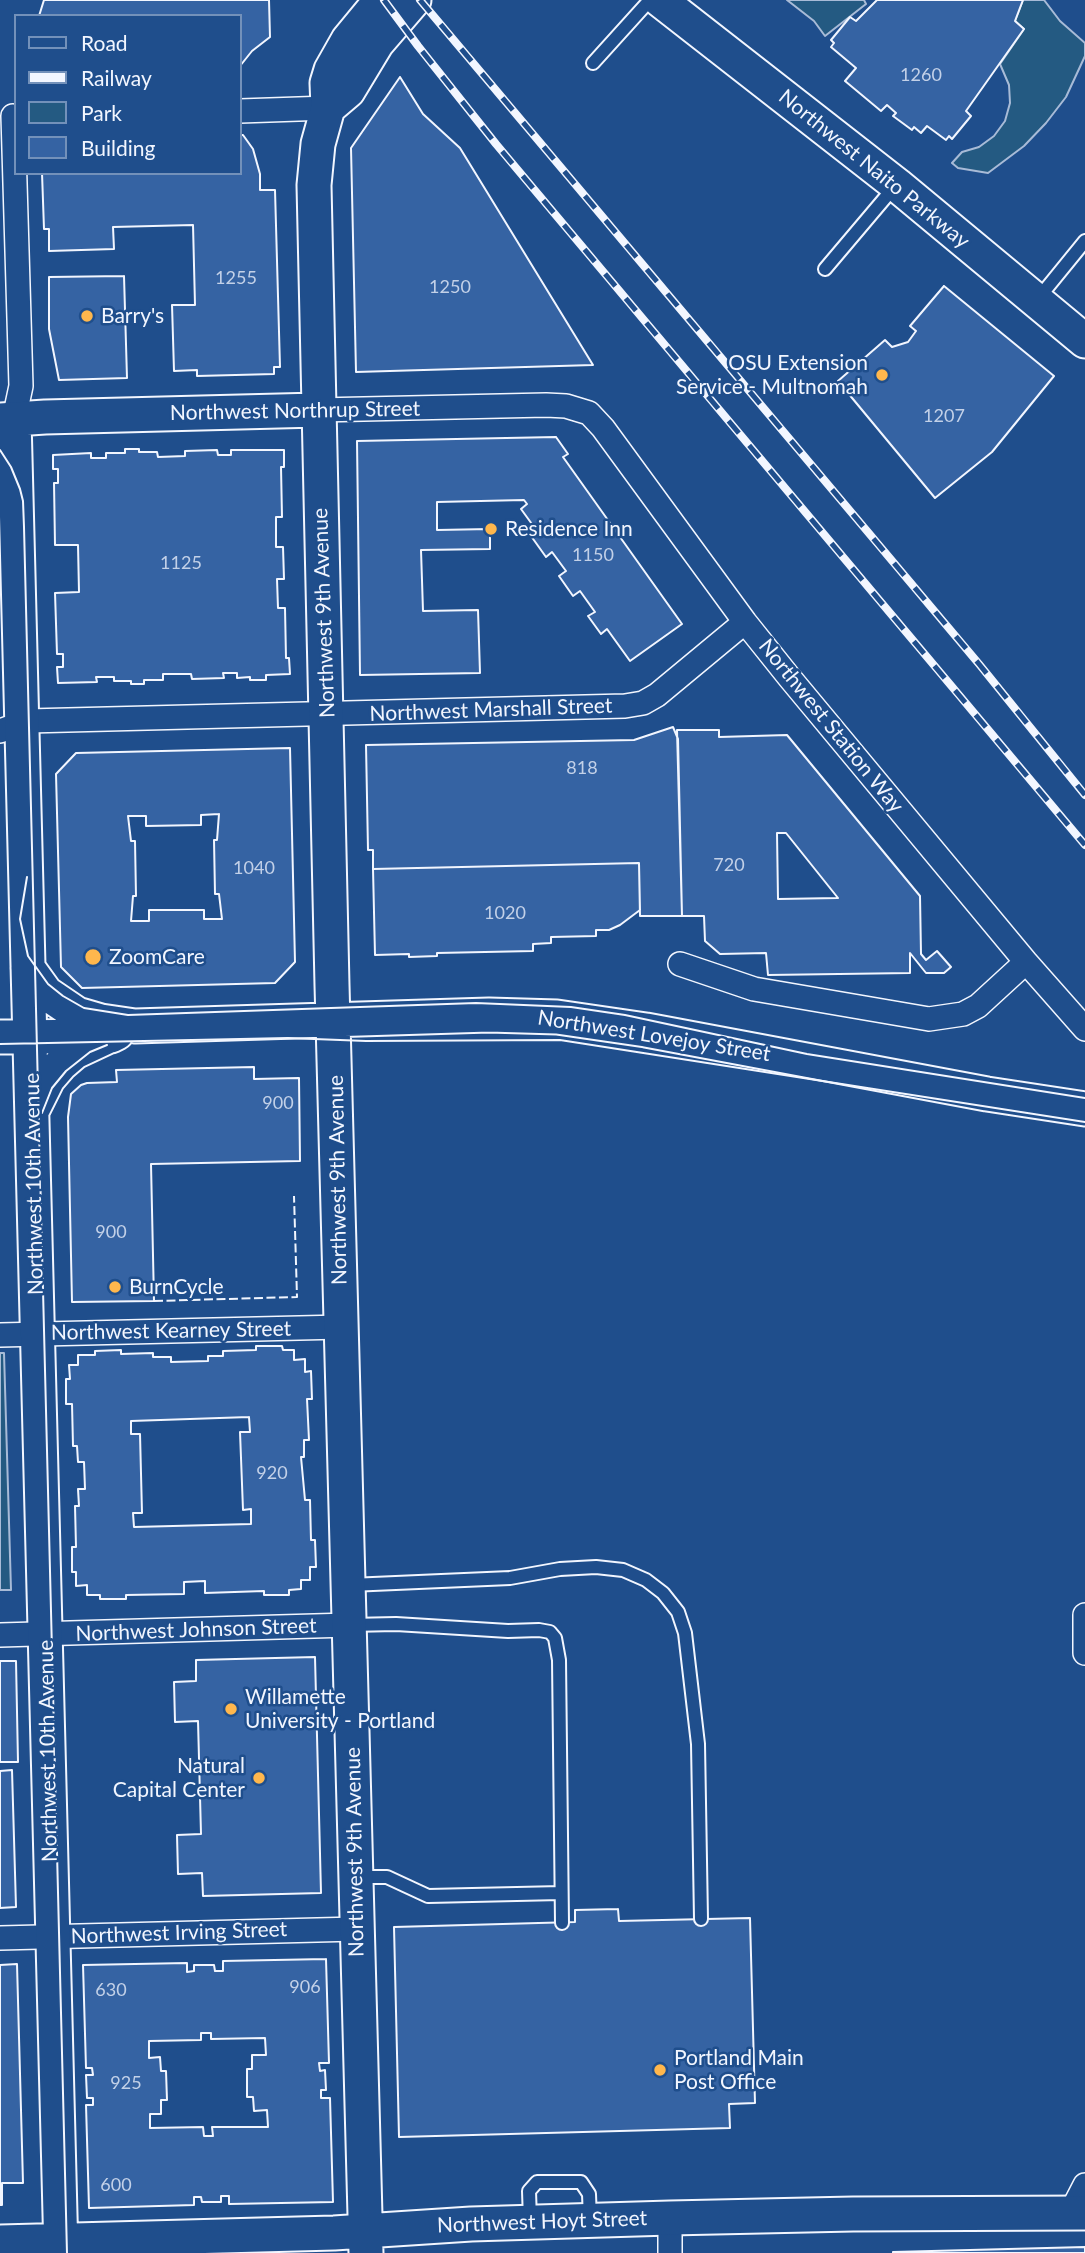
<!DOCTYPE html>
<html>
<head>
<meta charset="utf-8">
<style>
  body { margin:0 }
  #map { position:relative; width:1085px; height:2253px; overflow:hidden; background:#1f4e8c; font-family:Lato,sans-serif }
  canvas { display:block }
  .legend { position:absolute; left:14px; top:14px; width:228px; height:161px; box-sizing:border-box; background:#1f4e8c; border:2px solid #7391ba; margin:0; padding:9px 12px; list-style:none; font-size:21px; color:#f2f6ff }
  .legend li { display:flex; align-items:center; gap:14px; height:35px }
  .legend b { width:35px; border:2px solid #7391ba }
</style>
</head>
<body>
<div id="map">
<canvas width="1085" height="2253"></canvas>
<ul class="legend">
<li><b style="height:9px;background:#1f4e8c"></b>Road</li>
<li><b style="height:9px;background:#f2f6ff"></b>Railway</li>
<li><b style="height:19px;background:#245a82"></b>Park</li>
<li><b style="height:19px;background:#3563a3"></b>Building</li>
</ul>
</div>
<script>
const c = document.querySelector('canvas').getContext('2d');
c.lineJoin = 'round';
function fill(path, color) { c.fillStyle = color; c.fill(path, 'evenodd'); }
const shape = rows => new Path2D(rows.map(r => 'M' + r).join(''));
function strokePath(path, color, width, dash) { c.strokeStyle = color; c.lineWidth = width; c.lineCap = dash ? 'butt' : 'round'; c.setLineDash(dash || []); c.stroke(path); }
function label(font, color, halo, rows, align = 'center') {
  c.font = font + ' Lato,sans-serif'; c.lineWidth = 5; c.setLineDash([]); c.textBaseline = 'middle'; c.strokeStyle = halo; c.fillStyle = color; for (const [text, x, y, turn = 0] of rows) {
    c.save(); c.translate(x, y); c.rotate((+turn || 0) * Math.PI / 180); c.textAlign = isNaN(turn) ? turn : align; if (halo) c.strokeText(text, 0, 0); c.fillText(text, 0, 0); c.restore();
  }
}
const green = shape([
  [787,0,864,0,866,4,825,36,814,21,787,0],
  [1023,0,1044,0,1060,21,1085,43,1085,56,1066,97,1046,123,1024,146,988,173,958,168,952,163,962,152,979,147,994,136,1005,121,1010,103,1009,85,1000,64,1024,29,1015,21,1023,0],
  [0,1353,4,1353,11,1590,0,1590,0,1353]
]);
const building = shape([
  [44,0,269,0,270,37,252,51,240,66,240,16,39,16,44,0],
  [877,0,1023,0,1015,21,1024,29,966,111,971,116,952,139,949,136,946,140,927,126,921,133,914,127,912,130,893,116,896,113,887,105,881,111,845,81,856,68,831,47,834,43,831,40,850,17,856,21,877,0],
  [400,77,423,114,460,148,593,365,356,372,351,148,400,77],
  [240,135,243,135,253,149,260,174,260,190,275,190,280,367,274,367,274,374,197,376,197,370,174,371,172,305,195,305,193,225,113,227,114,249,49,251,49,229,44,229,42,173,240,173,240,135],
  [124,276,127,378,59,380,49,329,49,277,124,276],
  [944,286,1054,376,992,452,935,498,838,381,885,340,892,347,908,342,916,331,910,326,944,286],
  [556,437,568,454,563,457,682,624,630,661,607,629,601,634,588,616,595,612,580,591,573,596,559,576,566,571,552,552,546,557,531,536,537,531,521,509,527,504,524,500,437,502,437,530,490,529,490,549,421,550,423,611,478,610,480,673,360,675,357,441,556,437],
  [125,449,139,449,139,452,157,452,158,457,185,456,185,451,217,450,218,455,231,455,231,450,284,450,284,467,281,467,282,517,276,517,276,547,283,547,284,579,277,579,278,608,285,608,286,658,289,658,290,674,266,675,266,680,250,680,250,677,237,678,237,673,223,673,224,678,192,679,191,674,163,674,163,680,144,680,144,684,131,684,131,681,114,681,114,677,96,677,97,682,58,683,57,667,63,667,63,654,57,654,55,593,79,592,78,545,55,545,54,483,58,483,58,469,53,469,53,455,91,453,91,458,106,458,106,453,125,453,125,449],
  [673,727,678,739,682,916,640,916,639,863,373,869,373,850,368,850,366,745,634,740,673,727],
  [677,730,719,730,719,737,787,735,920,896,921,954,926,960,937,951,951,967,944,973,926,973,910,953,910,973,768,975,766,953,720,954,705,941,704,916,682,916,677,730],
  [777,833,786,833,838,898,778,899,777,833],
  [290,748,295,962,275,983,82,988,61,967,56,774,76,753,290,748],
  [219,814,217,840,214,840,215,894,219,894,222,919,204,919,204,910,149,910,149,921,131,921,133,896,136,896,135,841,131,841,128,816,146,816,146,826,201,825,201,815,219,814],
  [639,863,640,910,620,925,609,930,596,930,596,936,551,937,551,943,533,944,533,951,437,953,437,956,409,957,409,954,375,955,373,869,639,863],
  [254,1067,254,1079,299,1078,300,1161,151,1164,154,1301,72,1302,68,1117,71,1094,81,1085,87,1083,117,1082,116,1070,254,1067],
  [256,1346,282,1346,283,1350,294,1350,294,1360,305,1359,305,1372,311,1371,312,1399,307,1399,309,1440,304,1440,304,1457,301,1457,305,1500,310,1500,311,1540,315,1540,316,1567,310,1567,310,1580,301,1580,301,1589,289,1590,289,1595,264,1595,264,1591,205,1593,205,1581,184,1582,184,1594,126,1595,126,1599,100,1599,100,1595,87,1595,87,1585,76,1586,76,1572,72,1572,72,1547,76,1547,75,1506,79,1506,78,1489,85,1489,84,1462,78,1462,77,1446,73,1446,72,1404,66,1404,66,1379,70,1379,69,1365,78,1365,78,1355,95,1355,95,1351,121,1350,121,1354,153,1353,153,1357,171,1357,171,1362,208,1361,208,1356,223,1356,223,1351,256,1350,256,1346],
  [249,1417,250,1432,240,1432,243,1510,251,1509,251,1524,134,1527,133,1513,142,1513,140,1434,131,1434,131,1421,249,1417],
  [315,1657,321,1893,203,1896,202,1873,178,1874,177,1835,201,1834,198,1721,175,1722,174,1682,196,1681,196,1660,315,1657],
  [0,1661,16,1661,18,1762,0,1762,0,1661],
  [12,1770,16,1907,0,1908,0,1771,12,1770],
  [618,1909,619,1921,750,1918,755,2103,729,2104,730,2128,399,2137,394,1927,575,1922,575,1910,618,1909],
  [326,1959,329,2063,319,2063,320,2071,325,2070,326,2090,321,2090,321,2098,330,2098,333,2202,229,2204,229,2196,221,2196,221,2202,202,2202,201,2197,194,2197,194,2205,89,2208,86,2105,93,2105,93,2098,87,2098,86,2075,93,2075,92,2068,86,2068,83,1965,187,1963,187,1972,194,1971,194,1965,214,1965,215,1971,223,1971,223,1961,326,1959],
  [201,2033,211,2033,211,2039,265,2038,266,2055,252,2055,252,2069,247,2069,247,2097,253,2097,254,2111,267,2110,268,2127,212,2127,213,2136,204,2136,203,2127,150,2128,150,2114,161,2114,161,2100,167,2100,166,2071,161,2071,160,2057,149,2058,149,2041,201,2040,201,2033],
  [17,1964,23,2183,2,2183,2,2205,0,2205,0,1965,17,1964],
  [1085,2247,1085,2253,893,2253,893,2252,1085,2247]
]);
const lane = shape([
  [593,63,650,0],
  [825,269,896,185],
  [1037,300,1085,241],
  [350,1585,510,1578,560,1569,596,1567,623,1570,646,1580,663,1593,678,1612,685,1633,698,1744,701,1919],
  [350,1625,396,1624,508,1631,539,1630,550,1632,555,1638,559,1660,562,1923],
  [356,1877,387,1877,428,1896,561,1893],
  [530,2220,529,2191,537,2182,581,2182,589,2194,590,2220]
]);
const street = shape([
  [240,111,328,108],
  [13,116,21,386,14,419],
  [318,410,546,405,566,406,589,413,603,428,745,622,789,677,1026,962,1085,1029],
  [0,731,28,721,625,706,643,703,657,695,745,622],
  [680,964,754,989,929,1019,963,1014,978,1006,1026,962],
  [0,1335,342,1327],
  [1085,1615,1085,1653],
  [0,1635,349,1625],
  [0,1938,357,1929],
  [1070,2214,1085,2185],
  [670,2218,670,2253]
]);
const secondary = shape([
  [660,0,897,185,1085,341],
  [328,108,348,91,377,43,414,0],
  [14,419,61,2253],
  [0,420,45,417,318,410],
  [28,968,46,993,77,1014,101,1021,135,1026,489,1015,557,1017,646,1030,987,1094,1085,1109],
  [0,1037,111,1036,117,1033],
  [33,1109,48,1079,61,1064,75,1052,107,1037],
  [0,2242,334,2233,471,2224,670,2218,853,2214,1085,2213],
  [366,2253,332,985,314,185,318,144,328,108,327,83,331,70,348,40,381,0]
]);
const tram = shape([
  [0,450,11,467,20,489,23,501,24,527,67,2253],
  [27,877,20,919,28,956,48,984,63,996,84,1008,128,1015,476,1003,571,1007,625,1015,807,1054,1085,1098],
  [0,1044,288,1038,366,1041,560,1040,1085,1122],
  [42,1113,52,1088,66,1071,90,1052,107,1045]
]);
const rail = shape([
  [384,0,418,46,496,144,1085,845],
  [420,0,979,664,1085,795]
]);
const fence = shape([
  [154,1301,297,1297,294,1196]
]);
const markers = [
  [87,316,7,"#ffb74d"],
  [882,375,7,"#ffb74d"],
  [491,529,7,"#ffb74d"],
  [93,957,9,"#ffb74d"],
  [115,1287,7,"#ffb74d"],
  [231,1709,7,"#ffb74d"],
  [259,1778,7,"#ffb74d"],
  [660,2070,7,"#ffb74d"]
];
const numberNames = [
  ["1260",921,75],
  ["1255",236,278],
  ["1250",450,287],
  ["1207",944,416],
  ["1150",593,555],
  ["1125",181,563],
  ["818",582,768],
  ["720",729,865],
  ["1040",254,868],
  ["1020",505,913],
  ["900",278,1103],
  ["900",111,1232],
  ["920",272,1473],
  ["906",305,1987],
  ["630",111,1990],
  ["925",126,2083],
  ["600",116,2185]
];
const streetNames = [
  ["Northwest Naito Parkway",874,169,39],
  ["Northwest Northrup Street",295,411,-1],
  ["Northwest 9th Avenue",324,613,-92],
  ["Northwest Marshall Street",491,710,-2],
  ["Northwest Station Way",831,726,51],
  ["Northwest Lovejoy Street",654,1036,9],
  ["Northwest 9th Avenue",338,1180,-91],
  ["Northwest 10th Avenue",34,1184,-91],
  ["Northwest Kearney Street",171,1331,-1],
  ["Northwest Johnson Street",196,1630,-2],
  ["Northwest 10th Avenue",48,1751,-91],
  ["Northwest 9th Avenue",355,1852,-91],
  ["Northwest Irving Street",179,1933,-2],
  ["Northwest Hoyt Street",542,2222,-2]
];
const poiNames = [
  ["Barry's",101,316],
  ["OSU Extension",868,363,"right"],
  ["Service - Multnomah",868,387,"right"],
  ["Residence Inn",505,529],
  ["ZoomCare",109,957],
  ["BurnCycle",129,1287],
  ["Willamette",245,1697],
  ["University - Portland",245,1721],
  ["Natural",245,1766,"right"],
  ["Capital Center",245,1790,"right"],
  ["Portland Main",674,2058],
  ["Post Office",674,2082]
];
fill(green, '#245a82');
strokePath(green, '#a8bbd7', 2);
fill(building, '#3563a3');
strokePath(building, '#f2f6ff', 2);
strokePath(lane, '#f2f6ff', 16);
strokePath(street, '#f2f6ff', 26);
strokePath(secondary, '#f2f6ff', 37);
strokePath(lane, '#1f4e8c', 12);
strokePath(street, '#1f4e8c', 23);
strokePath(secondary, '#1f4e8c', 33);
strokePath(tram, '#f2f6ff', 2);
strokePath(rail, '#f2f6ff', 8);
strokePath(rail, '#1f4e8c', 5, [16]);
strokePath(fence, '#f2f6ff', 2, [9, 3.5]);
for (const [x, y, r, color] of markers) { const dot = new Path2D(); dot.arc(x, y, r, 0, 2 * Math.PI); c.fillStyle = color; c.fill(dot); strokePath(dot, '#1f4e8c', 2.5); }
label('18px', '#c3d1e8', null, numberNames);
label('21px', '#f2f6ff', '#1f4e8c', streetNames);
label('21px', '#f2f6ff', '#1f4e8c', poiNames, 'left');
</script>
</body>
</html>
